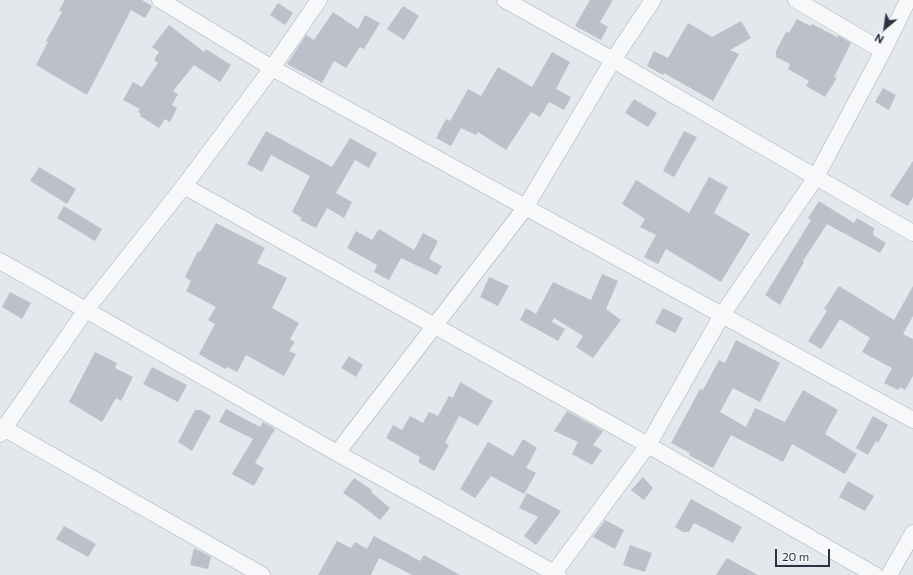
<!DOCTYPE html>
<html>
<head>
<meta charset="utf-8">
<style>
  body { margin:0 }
  #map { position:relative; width:913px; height:575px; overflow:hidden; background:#e4e7ec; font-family:Commissioner,sans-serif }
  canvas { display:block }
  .north { position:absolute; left:865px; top:8px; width:40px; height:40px; -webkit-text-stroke:3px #f4f6f9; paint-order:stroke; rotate:209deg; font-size:11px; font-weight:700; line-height:16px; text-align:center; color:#2b3445 }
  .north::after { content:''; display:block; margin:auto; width:14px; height:18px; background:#2b3445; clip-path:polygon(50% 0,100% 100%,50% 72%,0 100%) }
  .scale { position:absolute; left:775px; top:549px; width:55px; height:18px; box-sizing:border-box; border:2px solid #2b3445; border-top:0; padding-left:5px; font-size:12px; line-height:14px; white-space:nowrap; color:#2b3445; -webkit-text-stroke:3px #f4f6f9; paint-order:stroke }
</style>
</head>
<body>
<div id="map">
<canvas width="913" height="575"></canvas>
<div class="north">N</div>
<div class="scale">20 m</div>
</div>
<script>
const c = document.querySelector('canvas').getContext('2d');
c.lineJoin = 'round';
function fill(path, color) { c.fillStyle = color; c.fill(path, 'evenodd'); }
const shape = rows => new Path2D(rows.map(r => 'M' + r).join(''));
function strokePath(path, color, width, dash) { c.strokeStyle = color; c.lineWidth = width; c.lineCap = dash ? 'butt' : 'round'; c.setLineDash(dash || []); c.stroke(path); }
const building = shape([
  [65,0,142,0,152,6,145,18,131,10,87,95,36,65,48,42,46,41,62,12,59,10],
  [590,0,613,0,600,22,608,27,601,40,575,26],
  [278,3,293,13,285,25,270,15],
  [403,6,419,16,404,40,387,29],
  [333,12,358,29,365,15,380,23,364,49,360,47,346,68,334,61,322,83,287,64,306,35,314,40],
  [797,19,810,26,812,24,837,37,838,35,851,43,834,77,837,78,825,97,806,86,809,81,788,69,790,64,776,57,776,51,786,32,789,33],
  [741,21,751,38,730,50,739,54,713,101,664,73,663,75,647,66,654,51,668,58,688,23,712,37],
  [169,25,204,52,206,49,231,65,220,82,194,65,173,91,178,94,172,105,177,108,170,122,165,119,159,128,140,116,141,114,138,112,140,109,123,100,133,82,142,87,158,63,154,60,159,52,152,47],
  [552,52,570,62,556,89,571,97,564,110,549,102,540,117,531,112,506,150,478,132,476,135,461,128,451,146,436,138,446,119,450,121,468,89,481,96,498,67,532,87],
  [883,88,896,95,889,110,875,102],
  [634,99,657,113,648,127,625,113],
  [266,131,332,167,350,138,377,153,369,168,355,160,336,193,352,202,344,218,327,208,316,228,300,220,302,218,292,212,310,176,271,155,262,172,247,164],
  [684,131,697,137,674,177,663,171],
  [913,161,913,197,908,206,890,196],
  [39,167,76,189,67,204,30,181],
  [709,177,728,187,714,213,750,234,721,282,666,249,658,264,644,257,656,235,640,227,645,219,622,204,636,180,689,213],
  [819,201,854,223,857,218,874,228,873,235,886,243,880,253,827,224,803,261,804,262,780,305,765,295,811,220,808,218],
  [64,206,102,229,95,241,57,218],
  [216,223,265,248,257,263,287,278,272,308,299,323,290,339,295,342,289,351,296,354,284,376,246,355,237,372,227,367,225,369,199,354,215,324,208,320,216,307,186,291,191,281,185,277,198,251,200,252],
  [379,229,414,250,423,233,438,241,429,259,442,266,437,275,401,258,389,280,374,272,377,265,347,248,356,231,372,240],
  [602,274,618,281,606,309,621,320,593,358,576,347,583,336,554,318,552,322,565,329,558,341,520,320,526,308,536,314,553,282,591,300],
  [489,277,509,286,498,306,480,297],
  [839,286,894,320,913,286,913,316,903,334,913,339,913,376,905,390,900,387,898,390,884,383,892,368,862,352,870,338,840,319,821,349,808,341,827,311,824,309],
  [10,292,31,303,22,319,2,307],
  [663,308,683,318,675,333,655,323],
  [736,340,780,363,760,402,733,388,720,412,746,427,755,408,785,422,803,390,838,410,825,434,857,454,845,474,792,444,783,462,731,435,713,468,689,455,690,453,671,443,700,389,703,390,719,360,725,363],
  [95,352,117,363,115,368,133,377,121,401,116,398,102,422,69,402],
  [349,356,363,365,356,377,341,368],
  [152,367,187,385,178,402,143,384],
  [460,382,493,401,478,426,459,416,445,443,449,445,434,471,418,462,420,457,386,438,393,425,402,430,410,416,423,423,429,412,438,416,449,396,453,398],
  [226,409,260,427,263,422,275,429,255,463,264,468,254,486,232,474,253,439,219,422],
  [195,410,201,410,211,416,192,451,178,442],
  [567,411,603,431,593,445,602,450,592,465,572,454,578,442,554,431],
  [873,416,888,425,878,443,876,441,868,455,856,448],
  [523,439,537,448,526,468,536,473,524,494,491,476,475,498,460,489,488,442,513,456],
  [643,477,653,488,644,500,631,490],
  [354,478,372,490,371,492,390,508,380,520,361,505,343,493],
  [848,481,874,496,865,511,839,497],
  [527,493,561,511,536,545,524,536,538,517,519,508],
  [691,499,742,527,733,543,694,523,689,532,683,532,675,527],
  [605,520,624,530,615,549,593,537],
  [64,526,96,544,88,557,56,539],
  [374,536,420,561,424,555,460,575,412,575,379,558,371,575,318,575,337,541,351,548,355,542,367,549],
  [630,545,652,553,645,572,623,565],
  [194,548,211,557,208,569,190,565],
  [727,558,758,575,716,575]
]);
const minor = shape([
  [160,0,272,68,913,420],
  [505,0,613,60,913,233],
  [796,0,883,51],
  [184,186,648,445,875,575],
  [0,261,337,453,558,575],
  [0,426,262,575],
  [0,434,86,310,184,186,272,68,319,0],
  [337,453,525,208,613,60,653,0],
  [554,573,648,445,722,315,816,177,883,51,908,0],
  [889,575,913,533]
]);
fill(building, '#bbc0ca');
strokePath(minor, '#a9aeb7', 17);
strokePath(minor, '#f7f8fa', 16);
</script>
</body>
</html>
